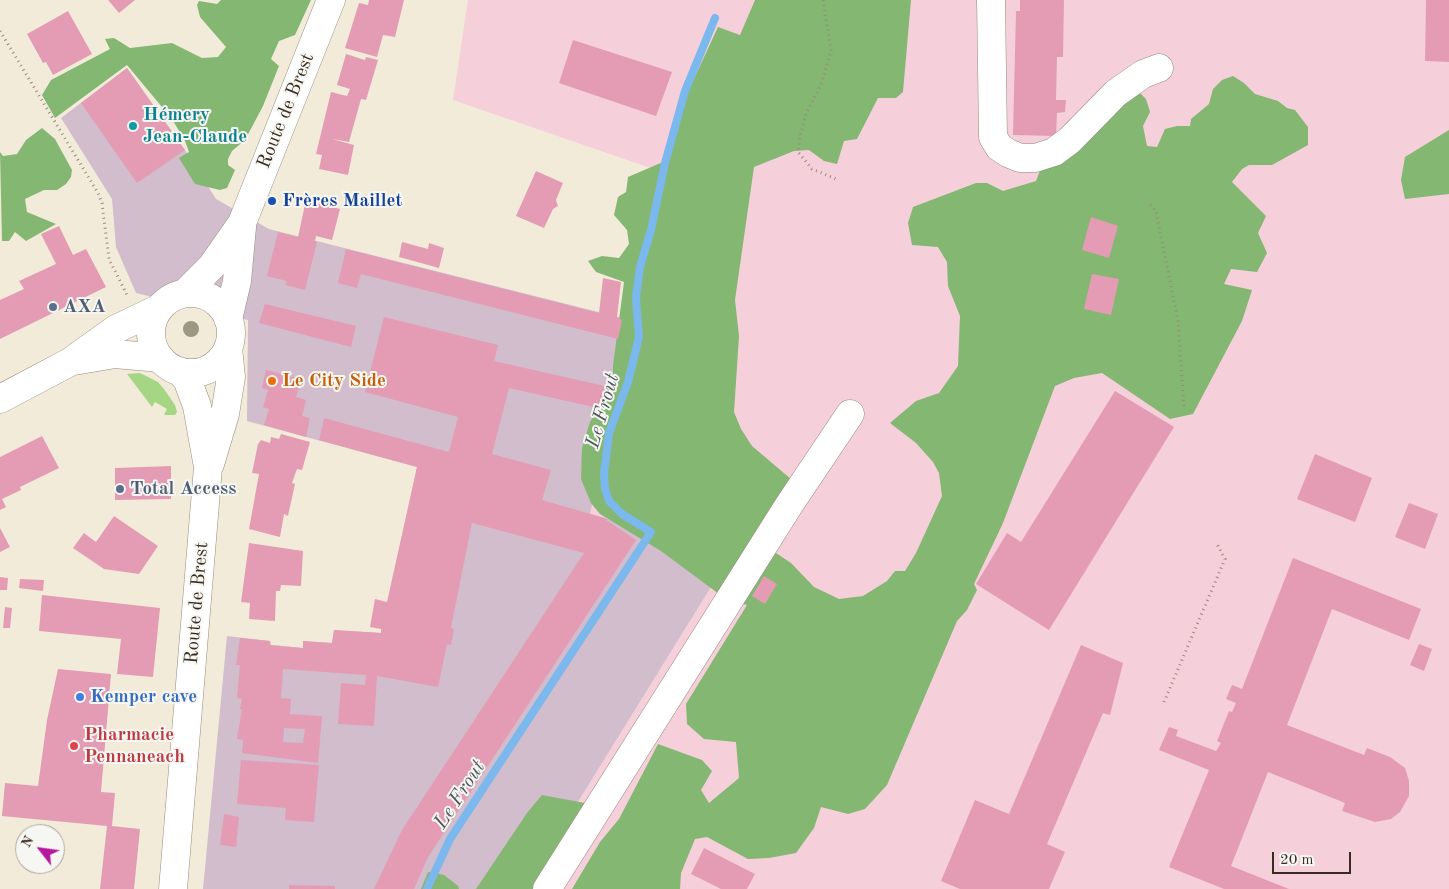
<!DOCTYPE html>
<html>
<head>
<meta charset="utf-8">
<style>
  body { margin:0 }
  #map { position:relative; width:1449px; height:889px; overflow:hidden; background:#f3ebda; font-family:"Old Standard TT",serif }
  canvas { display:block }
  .north { position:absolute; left:15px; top:824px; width:50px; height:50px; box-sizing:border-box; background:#f6f6f2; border:1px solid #aba49d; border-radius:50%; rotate:300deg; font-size:14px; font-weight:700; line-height:20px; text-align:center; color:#3b2a1e }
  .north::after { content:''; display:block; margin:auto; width:18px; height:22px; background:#b5179e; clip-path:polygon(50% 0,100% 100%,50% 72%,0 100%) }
  .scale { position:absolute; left:1272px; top:852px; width:79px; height:22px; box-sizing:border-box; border:2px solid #3b2a1e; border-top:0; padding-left:6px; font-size:15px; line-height:18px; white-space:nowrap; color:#3b2a1e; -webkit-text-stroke:4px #f6f6f2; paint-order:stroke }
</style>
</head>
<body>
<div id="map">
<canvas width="1449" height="889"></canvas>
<div class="north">N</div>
<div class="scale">20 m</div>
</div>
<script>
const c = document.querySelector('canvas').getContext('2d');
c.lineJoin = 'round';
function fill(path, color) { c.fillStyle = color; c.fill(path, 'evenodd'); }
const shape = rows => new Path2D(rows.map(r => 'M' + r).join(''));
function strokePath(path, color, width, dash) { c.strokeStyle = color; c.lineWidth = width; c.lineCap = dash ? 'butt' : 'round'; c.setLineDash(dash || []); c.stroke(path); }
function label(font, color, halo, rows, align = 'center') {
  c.font = font + ' "Old Standard TT",serif'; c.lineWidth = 4; c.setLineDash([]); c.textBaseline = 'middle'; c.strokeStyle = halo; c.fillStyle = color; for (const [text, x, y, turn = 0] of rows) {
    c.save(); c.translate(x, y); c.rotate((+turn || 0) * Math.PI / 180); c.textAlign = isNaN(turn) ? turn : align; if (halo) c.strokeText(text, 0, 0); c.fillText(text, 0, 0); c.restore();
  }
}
const built = shape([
  [468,0,1449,0,1449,889,524,889,724,566,608,519,590,514,665,173,453,100]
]);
const industrial = shape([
  [127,68,185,150,216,199,269,229,634,321,590,514,608,519,724,566,524,889,203,889,227,636,270,641,271,645,303,648,303,641,332,643,334,630,381,633,417,467,247,421,248,320,136,293,116,247,112,199,61,118]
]);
const green = shape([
  [140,373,158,382,164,389,175,405,177,412,175,415,164,415,167,409,155,402,152,407,127,374]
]);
const forest = shape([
  [221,0,311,0,295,35,279,41,271,59,279,66,263,106,245,140,232,151,228,159,228,165,235,170,227,188,220,190,195,184,179,158,189,152,185,141,172,119,127,65,55,118,42,95,51,80,110,49,105,39,114,38,130,48,172,43,202,58,218,57,226,47,200,17,197,5,199,1,217,4],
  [755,0,911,0,903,92,896,98,878,98,857,139,844,141,837,164,824,161,809,150,794,151,754,167,735,300,739,336,734,412,741,429,752,446,798,485,761,543,791,563,814,587,839,599,863,596,887,581,895,571,905,571,916,553,942,496,939,473,933,462,916,443,890,423,916,401,939,393,958,366,960,316,948,286,947,262,938,247,912,245,908,223,913,207,976,183,987,183,1003,191,1036,181,1041,168,1137,90,1146,99,1150,112,1143,126,1147,146,1157,147,1165,129,1177,126,1190,126,1191,119,1209,104,1213,89,1222,80,1233,76,1244,83,1255,94,1278,101,1287,108,1295,110,1308,127,1308,145,1272,165,1249,165,1242,169,1232,182,1266,216,1258,233,1267,253,1257,272,1231,269,1224,284,1252,290,1242,321,1193,414,1170,419,1102,373,1074,378,1055,386,1003,523,974,584,977,590,967,610,957,621,887,785,865,809,848,814,821,807,814,828,796,853,769,858,748,859,707,837,695,839,681,873,680,889,572,889,600,842,619,819,658,744,702,760,712,771,701,790,709,803,739,778,736,742,704,739,687,724,686,704,747,605,727,600,661,551,600,514,591,503,581,479,582,448,590,422,613,385,613,366,624,282,596,272,588,261,602,256,619,258,629,244,627,230,614,215,618,197,626,192,628,177,670,159,675,131,686,96,718,27,740,35],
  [42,128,55,139,72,170,71,177,66,184,57,190,44,190,25,199,27,212,56,224,26,241,15,232,9,241,2,241,0,152,3,156,17,154,26,140],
  [1449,130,1449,194,1405,199,1401,180,1405,157],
  [542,795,590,804,533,889,476,889,527,813],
  [428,872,444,875,458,886,459,889,421,889]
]);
const stream = shape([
  [427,889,450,839,651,532,622,514,609,501,605,489,604,474,609,433,628,382,639,337,636,298,640,267,651,230,665,163,685,91,715,18]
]);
const building = shape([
  [108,0,135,0,119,13],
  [369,0,404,0,395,37,383,35,377,57,345,48,359,3,368,5],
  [1020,0,1064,0,1063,57,1057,57,1056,100,1066,100,1065,112,1057,113,1056,136,1013,135,1016,11,1020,11],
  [1426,0,1449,0,1449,62,1425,61],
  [68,11,92,54,53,75,46,62,43,63,27,34],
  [573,40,672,72,656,116,559,83],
  [346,54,365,60,366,57,378,60,366,100,361,99,349,142,332,139,354,145,348,175,319,169,322,155,316,154,331,92,347,96,350,89,337,85],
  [127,68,185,150,137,183,81,103],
  [536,171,563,183,556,200,558,206,553,209,544,228,516,216],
  [306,200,340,209,332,240,316,236,315,241,317,242,305,290,285,285,287,281,267,276,278,232,298,237],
  [1091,217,1118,226,1109,258,1082,250],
  [59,226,73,255,86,249,106,287,0,339,0,300,24,289,19,281,56,264,41,234],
  [402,242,428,249,429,243,444,248,439,268,399,257],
  [346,249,599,313,603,278,621,282,617,317,622,320,618,339,361,274,357,288,338,283],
  [1092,274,1119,279,1111,315,1084,309],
  [265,304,356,326,351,347,259,323],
  [384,317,498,345,494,361,609,387,598,408,509,388,492,454,551,470,542,500,608,519,606,520,636,540,428,857,414,889,374,889,402,830,584,553,472,523,451,628,454,629,451,645,447,644,438,687,377,676,374,726,338,724,341,683,365,685,366,675,283,669,281,698,291,699,290,714,322,716,318,763,242,753,243,740,237,739,242,709,240,709,242,699,237,698,240,665,236,665,240,638,270,641,270,645,303,648,303,641,332,643,334,630,381,633,381,629,370,627,375,599,387,602,417,467,319,440,324,418,449,452,458,417,365,392],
  [284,728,305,729,303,743,283,742],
  [266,370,301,379,296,397,306,400,302,416,310,418,306,437,264,425,269,409,263,407,268,390,262,388],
  [1115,391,1174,427,1049,630,976,584,1007,533,1021,542],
  [281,434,310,442,302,470,297,469,292,483,295,484,288,516,284,514,280,537,249,529,259,474,252,473,258,444,261,440,270,443,271,437,279,439],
  [42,436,59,468,20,487,21,490,2,499,6,507,0,510,0,457],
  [1315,454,1372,478,1355,522,1297,499],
  [171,466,171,499,115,500,115,468],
  [1409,503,1438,514,1425,549,1395,537],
  [114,516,158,546,139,574,104,569,73,548,84,533,96,542],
  [0,528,10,547,0,552],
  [249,543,303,551,301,586,281,585,280,591,276,591,275,621,249,619,250,603,241,602],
  [1293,558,1421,609,1409,640,1332,609,1287,725,1364,755,1367,748,1390,757,1405,768,1409,781,1409,796,1400,812,1391,819,1375,822,1342,811,1345,803,1268,772,1231,866,1289,889,1224,889,1169,867,1209,770,1159,750,1169,727,1178,730,1176,736,1216,751,1221,743,1217,741,1229,711,1232,712,1236,703,1226,699,1232,685,1242,689],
  [764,576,777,584,765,604,752,596],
  [0,577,8,578,7,590,0,590],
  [20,579,44,580,43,591,19,588],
  [42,595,160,608,153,677,117,674,121,639,39,631],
  [5,607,12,608,10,628,3,628],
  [1419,644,1432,649,1424,671,1410,665],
  [1081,645,1123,663,1110,715,1103,713,1047,844,1065,852,1049,889,960,889,941,881,975,800,1009,814],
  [58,669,111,674,101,792,115,793,112,826,140,829,134,889,100,889,107,826,2,816,5,783,38,786,47,720],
  [241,760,319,765,314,822,285,820,286,808,237,804],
  [224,814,239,817,236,847,220,845],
  [704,848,755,874,747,889,721,889,691,874],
  [289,885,335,886,335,889,289,889]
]);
const path = shape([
  [823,0,831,50,821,85,806,114,800,136,798,152,812,169,836,179],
  [0,31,98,193,102,203,109,259,127,295],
  [1150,205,1156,211,1178,321,1184,408],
  [1164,702,1225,559,1217,544]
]);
const minor = shape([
  [991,0,993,137,999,147,1008,153,1020,158,1035,158,1054,152,1070,140,1116,93,1143,74,1159,68],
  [74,361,115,354,160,358],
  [0,399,70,362,116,329,158,309],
  [547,889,789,505,850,414]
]);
const major = shape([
  [185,293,212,266,242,223,331,0],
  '151 333a40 40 0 1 1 80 0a40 40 0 1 1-80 0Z',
  [228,319,237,281,242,227],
  [210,464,225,414,231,377,228,348],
  [173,889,208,467,197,406,187,379,179,371]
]);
const trees = [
  [191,329]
];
const markers = [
  [133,126,5,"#0f9aa8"],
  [272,201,5,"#1a4fb4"],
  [53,307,5,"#5c6f8a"],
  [272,381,5,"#e8710a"],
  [120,489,5,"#5c6f8a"],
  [80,697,5,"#3f7fe0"],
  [74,746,5,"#e0444e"]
];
const streetNames = [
  ["Route de Brest",286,111,-68],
  ["Route de Brest",197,603,-85]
];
const cultureNames = [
  ["Hémery",143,115],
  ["Jean-Claude",143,137]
];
const transitNames = [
  ["Frères Maillet",282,201]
];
const serviceNames = [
  ["AXA",63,307],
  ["Total Access",130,489]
];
const foodNames = [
  ["Le City Side",282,381]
];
const shopNames = [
  ["Kemper cave",90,697]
];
const healthNames = [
  ["Pharmacie",84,735],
  ["Pennaneach",84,757]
];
const waterNames = [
  ["Le Frout",603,411,-74],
  ["Le Frout",460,795,-57]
];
fill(built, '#f5cfda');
fill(industrial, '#d1bdcb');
fill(green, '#a5d684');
fill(forest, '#84b772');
strokePath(stream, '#7bb8ee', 8);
fill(building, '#e49cb5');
strokePath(minor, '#978a7c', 29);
strokePath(major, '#978a7c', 29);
strokePath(path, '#978a7c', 3, [1, 4]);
strokePath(minor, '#fff', 28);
strokePath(major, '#fff', 28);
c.fillStyle = '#9d9881';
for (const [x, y] of trees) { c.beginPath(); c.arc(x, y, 8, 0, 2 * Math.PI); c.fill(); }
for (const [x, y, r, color] of markers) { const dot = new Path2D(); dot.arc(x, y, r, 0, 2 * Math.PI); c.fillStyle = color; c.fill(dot); strokePath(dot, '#f6f6f2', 2); }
label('19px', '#3b2a1e', '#f6f6f2', streetNames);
label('bold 19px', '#0d838f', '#f6f6f2', cultureNames, 'left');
label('bold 19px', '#164399', '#f6f6f2', transitNames, 'left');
label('bold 19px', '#4e5e75', '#f6f6f2', serviceNames, 'left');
label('bold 19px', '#c56008', '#f6f6f2', foodNames, 'left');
label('bold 19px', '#366cbe', '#f6f6f2', shopNames, 'left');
label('bold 19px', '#be3a42', '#f6f6f2', healthNames, 'left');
label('italic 20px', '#4e555c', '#f6f6f2', waterNames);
</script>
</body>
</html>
